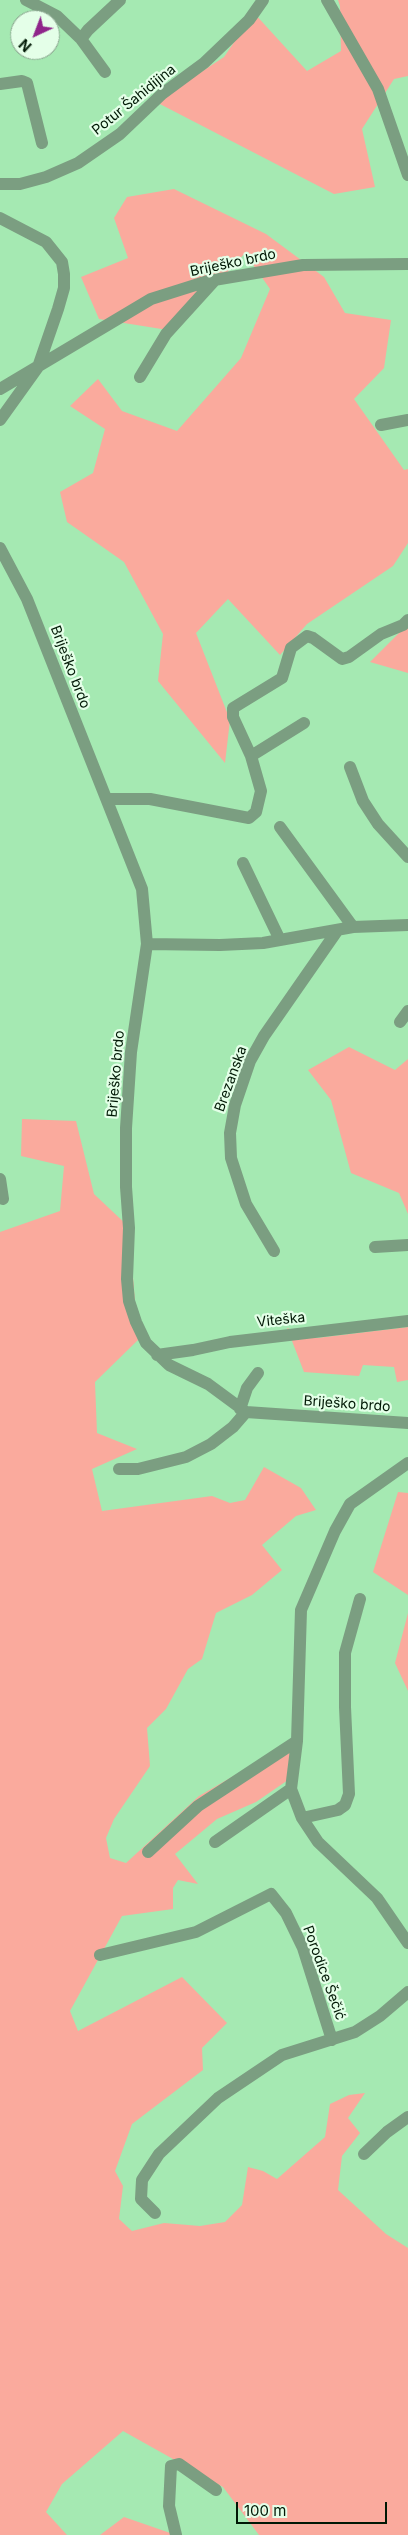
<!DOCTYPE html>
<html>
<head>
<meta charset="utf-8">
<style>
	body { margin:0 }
	#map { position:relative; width:408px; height:2535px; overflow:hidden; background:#a5e9b2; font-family:Inter,sans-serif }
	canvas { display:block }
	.north { position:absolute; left:10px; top:10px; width:50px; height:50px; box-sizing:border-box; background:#e4ffe8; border:1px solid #89a38d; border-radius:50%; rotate:223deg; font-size:14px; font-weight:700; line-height:20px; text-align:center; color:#001805 }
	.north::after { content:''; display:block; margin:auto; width:18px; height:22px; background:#8f258a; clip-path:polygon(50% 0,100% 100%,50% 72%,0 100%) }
	.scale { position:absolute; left:236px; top:2502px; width:151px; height:22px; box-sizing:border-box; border:2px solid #001805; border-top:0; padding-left:6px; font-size:15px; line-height:18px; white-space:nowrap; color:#001805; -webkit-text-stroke:4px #e4ffe8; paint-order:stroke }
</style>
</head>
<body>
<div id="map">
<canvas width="408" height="2535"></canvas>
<div class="north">N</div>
<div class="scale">100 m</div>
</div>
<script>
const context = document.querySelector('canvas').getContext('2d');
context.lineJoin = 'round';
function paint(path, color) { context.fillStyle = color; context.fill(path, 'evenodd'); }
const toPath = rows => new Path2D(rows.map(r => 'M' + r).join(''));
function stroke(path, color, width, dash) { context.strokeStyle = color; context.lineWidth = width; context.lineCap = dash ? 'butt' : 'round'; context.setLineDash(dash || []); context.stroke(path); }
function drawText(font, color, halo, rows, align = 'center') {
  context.font = font + ' Inter,sans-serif'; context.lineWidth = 4.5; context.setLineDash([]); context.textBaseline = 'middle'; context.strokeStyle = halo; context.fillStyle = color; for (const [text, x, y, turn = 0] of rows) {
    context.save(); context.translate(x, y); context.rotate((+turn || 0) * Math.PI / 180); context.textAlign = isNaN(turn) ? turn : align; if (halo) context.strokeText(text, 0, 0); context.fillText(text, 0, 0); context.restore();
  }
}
const green = toPath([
	[338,0,408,0,408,76,394,79,362,129,375,187,334,194,156,102,224,57,254,13,307,71,341,51,340,6],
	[174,189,266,234,324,277,345,313,391,320,384,368,354,399,404,470,408,469,408,543,393,566,307,624,280,655,228,599,196,633,230,720,225,763,158,681,163,634,124,562,67,522,60,492,93,473,105,429,70,406,98,379,122,411,177,431,241,358,270,289,245,253,174,331,99,319,81,277,128,258,114,218,127,197],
	[408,624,408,673,370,662],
	[349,1047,395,1070,408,1059,408,1214,399,1193,351,1173,331,1100,308,1070],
	[22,1119,76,1121,94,1194,129,1227,138,1340,95,1382,97,1433,137,1449,92,1469,102,1511,212,1496,230,1503,245,1500,264,1467,301,1488,316,1510,296,1516,262,1545,282,1570,252,1595,216,1613,202,1659,188,1669,166,1709,147,1728,150,1766,114,1819,106,1838,110,1858,126,1863,199,1796,292,1742,288,1780,256,1802,217,1819,175,1854,198,1884,178,1880,173,1888,173,1909,122,1916,70,2011,78,2031,182,1977,227,2023,202,2048,203,2070,132,2124,115,2171,123,2186,119,2219,132,2231,164,2223,200,2226,225,2222,242,2205,248,2167,263,2171,277,2179,325,2137,330,2104,349,2095,365,2093,348,2118,360,2133,342,2156,338,2190,386,2234,408,2248,408,2535,259,2535,223,2487,123,2431,62,2484,46,2512,67,2535,0,2535,0,1232,60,1211,64,1166,21,1156],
	[408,1327,408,1380,397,1382,394,1367,363,1365,359,1376,304,1372,287,1328,317,1338],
	[398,1492,408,1493,408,1595,373,1572],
	[408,1613,408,1691,395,1663],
	[124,2517,176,2535,100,2535]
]);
const minor = toPath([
	[26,0,57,16,81,39,88,30,120,0],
	[327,0,378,89,408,175],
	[81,39,105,72],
	[0,84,22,81,27,83,42,143],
	[0,184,20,184,46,177,78,163,120,134,162,94,204,63,249,20,263,0],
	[0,218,46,242,62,262,64,274,64,288,58,309,38,367,0,420],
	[140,377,166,334,215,280],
	[0,389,151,299,208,281,303,265,408,264],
	[381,425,408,420],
	[0,548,27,599,142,889,147,944,131,1052,126,1128,126,1187,129,1228,127,1279,129,1301,136,1322,146,1343,169,1365,208,1384,246,1412,408,1423],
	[251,756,304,723],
	[350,767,363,801,378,824,408,857],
	[107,799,150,799,249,818,256,812,261,791,251,756,233,717,233,708,282,678,291,648,307,636,313,638,342,659,349,657,381,634,403,625,408,620],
	[280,827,353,927],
	[243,863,280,940],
	[147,944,220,945,263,943,353,927,408,925],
	[400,1022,408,1011],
	[0,1179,3,1199],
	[375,1247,408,1245],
	[274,1251,246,1204,231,1158,230,1133,235,1105,250,1061,264,1036,337,931],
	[157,1355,193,1350,230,1342,408,1321],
	[240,1409,247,1388,258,1373],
	[408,1463,350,1504,335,1531,301,1610,297,1741,291,1789,302,1818,318,1842,377,1898,408,1943],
	[119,1469,138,1469,186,1457,211,1444,233,1427,246,1412],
	[302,1818,338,1810,345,1805,349,1794,345,1707,345,1653,360,1599],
	[215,1842,291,1789],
	[148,1852,198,1806,297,1741],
	[100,1955,196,1932,271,1894,286,1913,303,1948,332,2040],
	[364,2154,387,2132,408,2117],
	[155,2213,141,2199,142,2180,159,2154,218,2098,282,2055,355,2032,380,2016,408,1992],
	[176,2535,169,2506,171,2466,179,2464,216,2490]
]);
const streetNames = [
	["Potur Šahidijina",134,100,-39],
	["Briješko brdo",233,263,-12],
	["Briješko brdo",70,667,69],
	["Briješko brdo",116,1074,-85],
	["Brezanska",231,1079,-70],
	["Viteška",281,1320,-6],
	["Briješko brdo",347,1404,4],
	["Porodice Šečić",324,1973,70]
];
paint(green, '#faaa9d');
stroke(minor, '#7b9e81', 12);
drawText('14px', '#001805', '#e4ffe8', streetNames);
</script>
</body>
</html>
